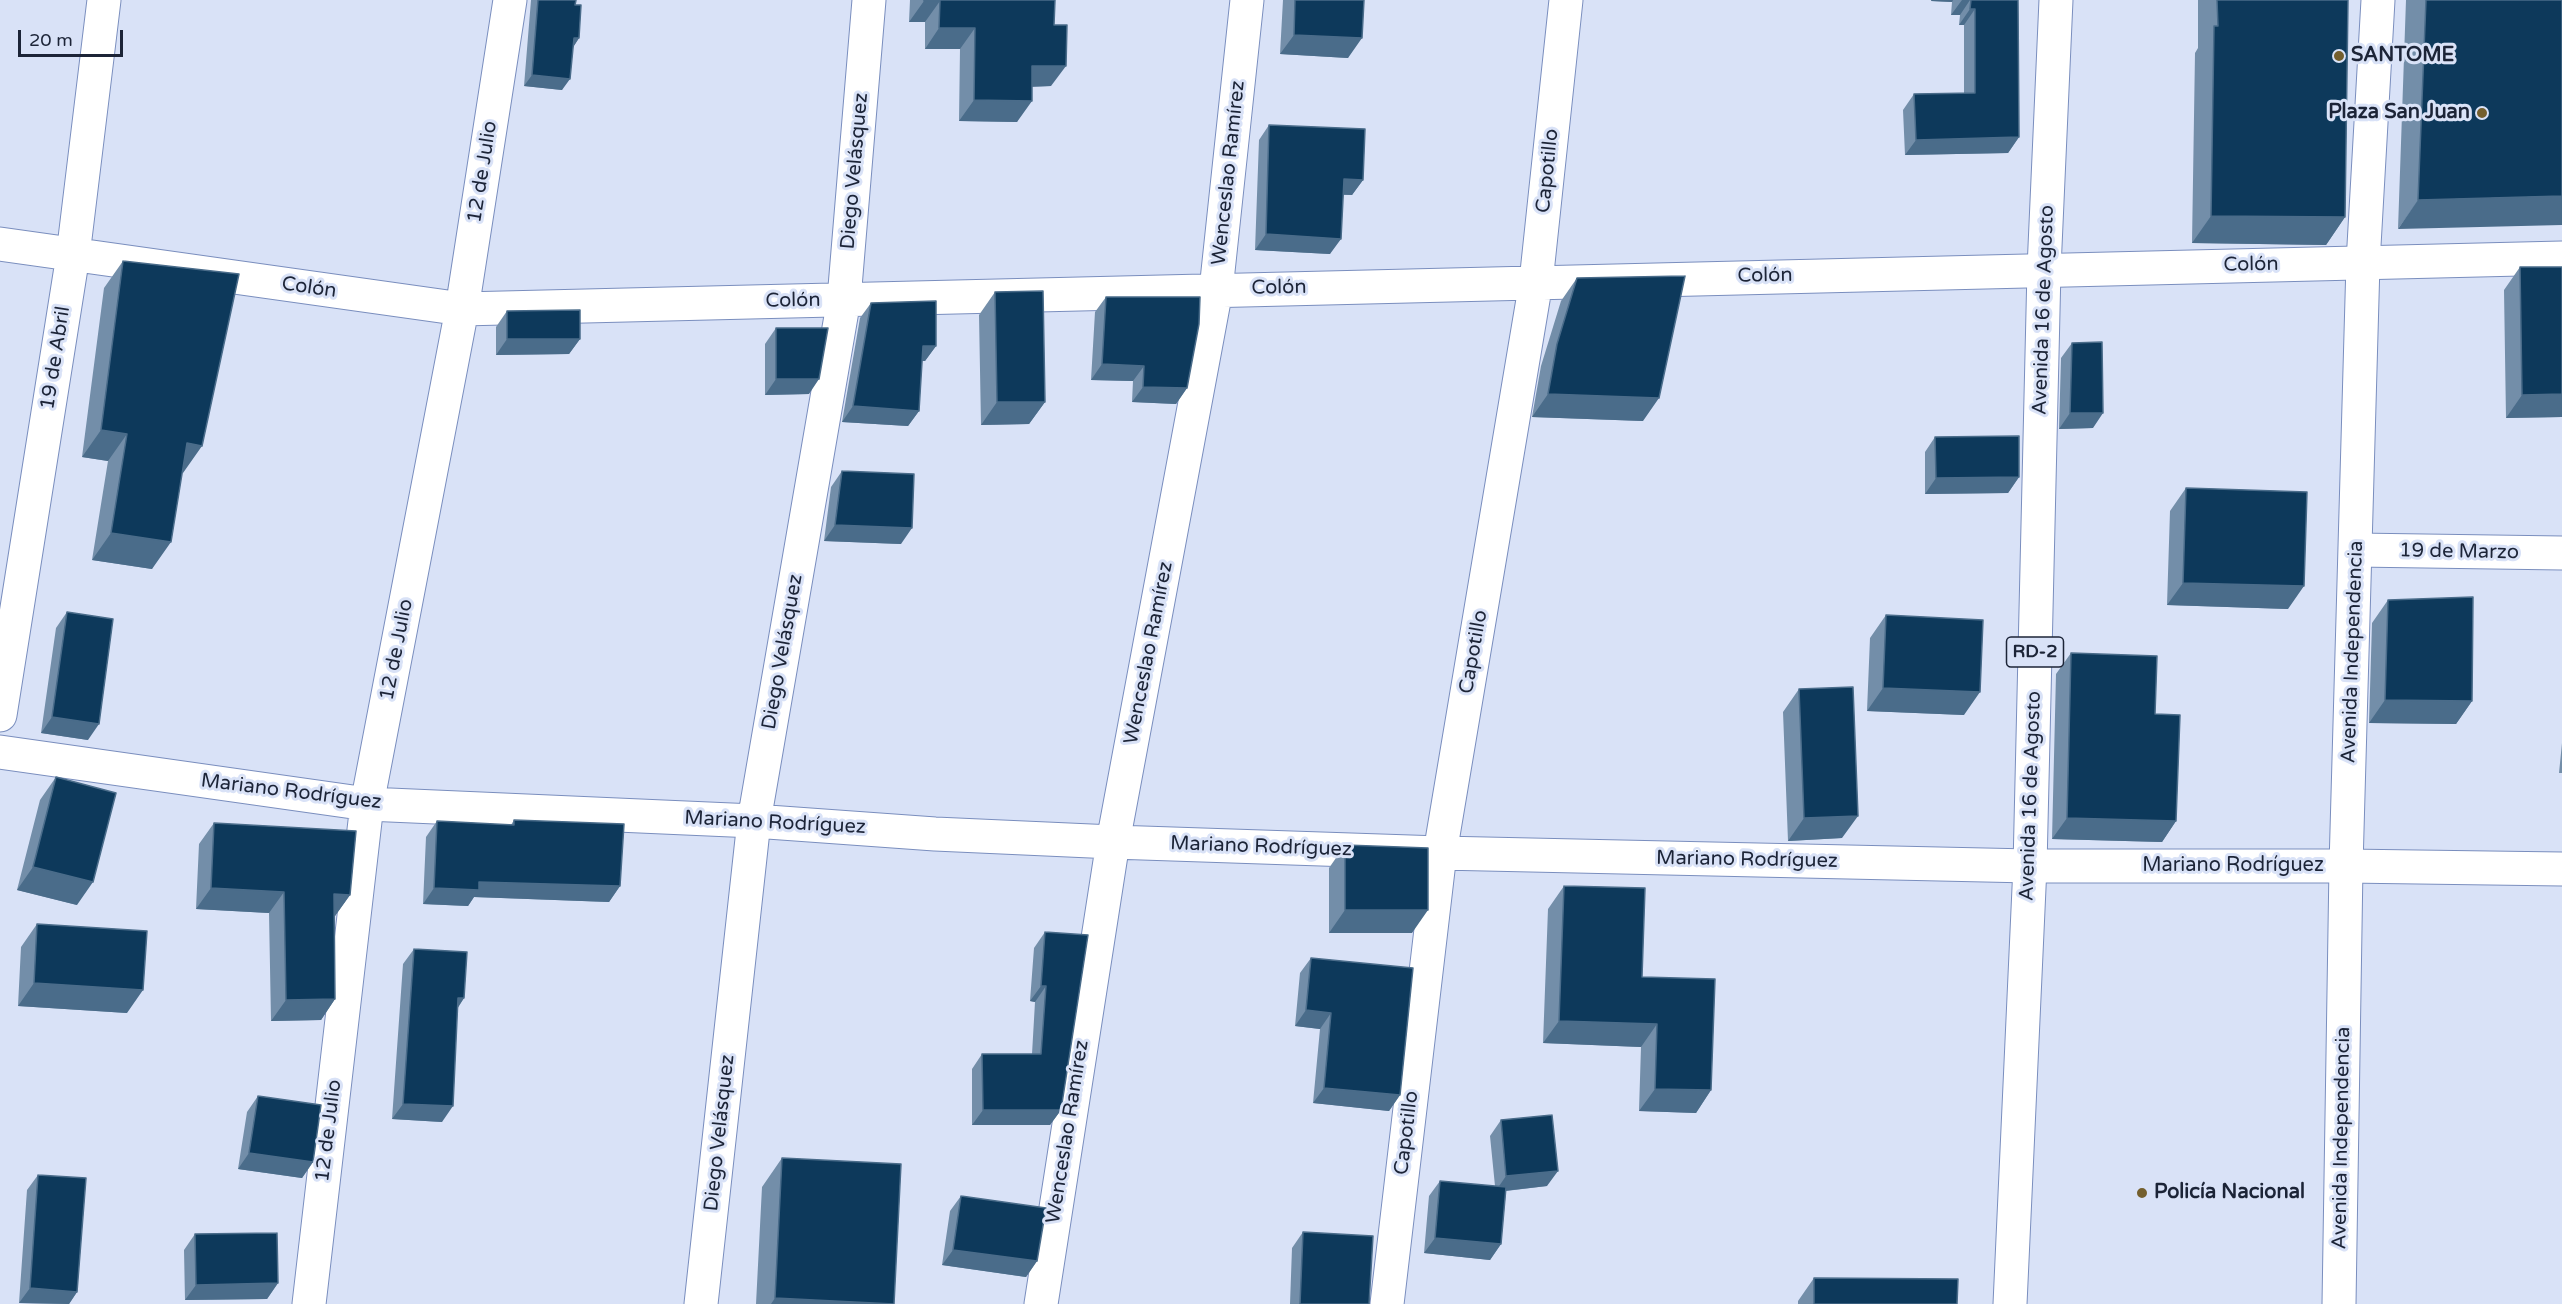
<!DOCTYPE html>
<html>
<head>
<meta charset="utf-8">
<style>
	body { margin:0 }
	#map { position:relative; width:2562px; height:1304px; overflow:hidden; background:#d9e2f7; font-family:"Varela Round",sans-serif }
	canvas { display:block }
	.scale { position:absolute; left:18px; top:30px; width:105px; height:27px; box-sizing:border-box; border:3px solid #1c2437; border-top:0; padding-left:8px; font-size:18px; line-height:21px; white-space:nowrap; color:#1c2437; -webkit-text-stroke:4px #d9e2f7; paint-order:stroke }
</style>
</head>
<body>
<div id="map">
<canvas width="2562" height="1304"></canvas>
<div class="scale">20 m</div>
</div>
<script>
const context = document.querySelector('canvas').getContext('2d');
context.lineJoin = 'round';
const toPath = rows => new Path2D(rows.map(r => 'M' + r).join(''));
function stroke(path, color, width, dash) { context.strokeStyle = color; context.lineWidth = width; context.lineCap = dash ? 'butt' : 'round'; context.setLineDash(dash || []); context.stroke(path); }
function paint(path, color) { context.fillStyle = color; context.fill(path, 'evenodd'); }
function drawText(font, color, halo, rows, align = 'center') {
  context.font = font + ' "Varela Round",sans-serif'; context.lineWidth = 6; context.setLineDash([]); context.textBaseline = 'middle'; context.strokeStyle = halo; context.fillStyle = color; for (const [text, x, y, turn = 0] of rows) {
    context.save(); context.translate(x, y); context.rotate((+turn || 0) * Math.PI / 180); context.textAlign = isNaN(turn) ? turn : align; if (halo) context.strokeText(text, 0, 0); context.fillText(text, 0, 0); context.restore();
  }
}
const minor = toPath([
	[0,244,462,309,2562,258],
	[2356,550,2562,553],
	[0,715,73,255,104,0],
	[0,752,367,804,754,821,935,834,1113,842,1440,853,2030,866,2346,866,2562,869],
	[309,1304,367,804,462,309,510,0],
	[701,1304,754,821,844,299,869,0],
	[1041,1304,1113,842,1216,290,1247,0],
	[1387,1304,1440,853,1536,282,1566,0]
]);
const primary = toPath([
	[2010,1304,2030,866,2044,269,2056,0],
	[2339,1304,2346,866,2363,263,2378,0]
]);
const wall = toPath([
	[531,0,576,0,575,5,579,38,573,47,562,90,524,86],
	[910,0,1055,0,1051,86,1032,87,1017,122,959,121,960,49,925,49,925,22,909,22],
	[1283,0,1364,0,1348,58,1280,54],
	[1931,0,2018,0,2019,137,2008,153,1905,155,1903,110,1914,94,1964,93,1964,25,1959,25,1960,15,1951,15,1952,2,1931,1],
	[2198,0,2348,0,2345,217,2326,245,2192,243,2195,53,2198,48],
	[2406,0,2562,0,2398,229],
	[1269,125,1363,180,1352,195,1343,195,1330,254,1255,250,1259,140],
	[123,261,183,473,182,473,152,569,92,560,108,461,82,457,104,288],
	[2520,267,2562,267,2562,417,2506,418,2504,290],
	[1577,278,1643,421,1532,417,1541,366,1561,301],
	[995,292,1045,402,1029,424,981,425,979,315],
	[1106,297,1187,388,1176,404,1132,402,1133,381,1091,380,1095,312],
	[871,303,936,346,925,361,922,361,919,411,908,426,842,422,860,318],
	[507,311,580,339,569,354,496,355,496,327],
	[776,328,809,394,765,395,765,344],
	[2072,343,2093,428,2059,429,2061,358],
	[1935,437,2019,477,2008,493,1925,494,1925,452],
	[842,471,901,544,824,541,831,487],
	[2186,488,2288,609,2167,605,2170,511],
	[2388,600,2472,701,2456,724,2369,723,2372,623],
	[67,612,88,740,41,733,56,628],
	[1886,615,1964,715,1867,711,1870,638],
	[2071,653,2155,714,2176,821,2162,842,2052,839,2056,674],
	[1799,689,1842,838,1788,841,1783,712],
	[2562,743,2562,773,2559,773],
	[56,777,77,905,17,890,40,800],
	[514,820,620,886,609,902,474,897,468,906,423,904,426,837,437,821,511,825],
	[214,823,350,895,335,916,334,916,335,999,321,1020,271,1021,269,913,196,909,199,844],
	[1345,845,1412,933,1329,933,1329,868],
	[1564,886,1642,977,1711,1090,1696,1113,1639,1111,1641,1047,1543,1043,1548,909],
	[37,924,127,1013,18,1006,21,947],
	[1045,932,1061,1110,1050,1125,972,1125,972,1069,982,1054,1032,1054,1035,1002,1030,1001,1034,948],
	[414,949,464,998,457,1008,442,1122,392,1119,403,964],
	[1311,958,1400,1095,1389,1111,1313,1103,1320,1029,1295,1026,1300,973],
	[258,1096,313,1162,302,1178,238,1169,247,1112],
	[1501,1120,1547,1186,1506,1191,1501,1244,1490,1260,1424,1253,1429,1196,1440,1181,1495,1186,1490,1136],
	[782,1158,894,1304,756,1304,762,1187],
	[38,1175,77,1292,69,1304,19,1303,27,1190],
	[961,1196,1037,1261,1026,1277,942,1265,950,1211],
	[1303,1232,1369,1304,1290,1304,1292,1248],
	[195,1234,278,1283,267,1299,185,1300,184,1250],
	[1814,1278,1957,1304,1798,1304,1798,1301]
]);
const shadedWall = toPath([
	[1932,0,1953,0,1952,2,1931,1],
	[1962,0,1970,0,1960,15,1951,15],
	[924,1,940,1,925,22,909,22],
	[1970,9,1975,9,1964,25,1959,25],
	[939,28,975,28,960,49,925,49],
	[1294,35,1362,38,1348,58,1280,54],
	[574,38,579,38,572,49],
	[1032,66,1066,66,1051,86,1018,87],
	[532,75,570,79,562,90,524,86],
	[974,100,1032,101,1017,122,959,121],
	[2019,137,2008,153,1905,155,1916,140],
	[1344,179,1363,180,1352,195,1333,194],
	[2562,196,2562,225,2398,229,2418,200],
	[2211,216,2345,217,2326,245,2192,243],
	[1266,234,1341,239,1330,254,1255,250],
	[507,339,580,339,569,354,496,355],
	[923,346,936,346,925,361,912,361],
	[1102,364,1144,366,1133,381,1091,380],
	[776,379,819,379,809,394,765,395],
	[1143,387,1187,388,1176,404,1132,402],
	[1548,394,1659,398,1643,421,1532,417],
	[2562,394,2562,417,2506,418,2522,395],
	[997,402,1045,402,1029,424,981,425],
	[853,406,919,411,908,426,842,422],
	[2070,413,2103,413,2093,428,2059,429],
	[101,430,127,434,108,461,82,457],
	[187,443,202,446,183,473,168,470],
	[2019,477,2008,493,1925,494,1936,478],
	[835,525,912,528,901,544,824,541],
	[111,533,171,542,152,569,92,560],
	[2183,583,2304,586,2288,609,2167,605],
	[1883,688,1980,692,1964,715,1867,711],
	[2385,700,2472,701,2456,724,2369,723],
	[52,717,99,724,88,740,41,733],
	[1858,816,1842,838,1788,841,1804,818],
	[2067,818,2176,821,2162,842,2052,839],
	[33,867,93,882,77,905,17,890],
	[479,882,620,886,609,902,474,897,468,906,423,904,434,888],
	[211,888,284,892,269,913,196,909],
	[334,894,350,895,335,916,319,916],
	[1345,910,1428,910,1412,933,1329,933],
	[34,983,143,990,127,1013,18,1006],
	[1041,986,1046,986,1035,1002,1030,1001],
	[458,998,464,998,454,1014],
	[335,999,321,1020,271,1021,286,1000],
	[1306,1010,1331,1013,1320,1029,1295,1026],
	[1559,1021,1657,1024,1641,1047,1543,1043],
	[1324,1088,1400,1095,1389,1111,1313,1103],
	[1655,1089,1711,1090,1696,1113,1639,1111],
	[403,1104,453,1106,442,1122,392,1119],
	[983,1110,1061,1110,1050,1125,972,1125],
	[249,1153,313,1162,302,1178,238,1169],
	[1558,1171,1547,1186,1495,1192,1506,1176],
	[1435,1238,1501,1244,1490,1260,1424,1253],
	[953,1250,1037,1261,1026,1277,942,1265],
	[278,1283,267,1299,185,1300,196,1285],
	[30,1288,77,1292,69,1304,19,1303],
	[775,1298,894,1304,771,1304]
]);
const building = toPath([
	[538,0,576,0,575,5,581,5,579,38,574,38,570,79,532,75,538,0],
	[924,0,1055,0,1054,25,1067,25,1066,66,1032,66,1032,101,974,100,975,28,939,28,940,1,924,1,924,0],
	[1295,0,1364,0,1362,38,1294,35,1295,0],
	[1971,0,2018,0,2019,137,1916,140,1914,94,1975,93,1975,9,1970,9,1971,0],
	[2217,0,2348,0,2345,217,2211,216,2214,26,2218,26,2217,0],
	[2426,0,2562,0,2562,196,2418,200,2426,0],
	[1269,125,1365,129,1363,180,1344,179,1341,239,1266,234,1269,125],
	[123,261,239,274,202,446,187,443,171,542,111,533,127,434,101,430,123,261],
	[2520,267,2562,267,2562,394,2522,395,2520,267],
	[1685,276,1659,398,1548,394,1557,344,1577,278,1685,276],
	[1043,291,1045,402,997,402,995,292,1043,291],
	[1106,297,1200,297,1199,324,1187,388,1143,387,1144,366,1102,364,1106,297],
	[936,301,936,346,923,346,919,411,853,406,871,303,936,301],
	[580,310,580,339,507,339,507,311,580,310],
	[776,328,828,328,819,379,776,379,776,328],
	[2102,342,2103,413,2070,413,2072,343,2102,342],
	[2019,436,2019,477,1936,478,1935,437,2019,436],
	[842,471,914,474,912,528,835,525,842,471],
	[2186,488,2307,492,2304,586,2183,583,2186,488],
	[2473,597,2472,701,2385,700,2388,600,2473,597],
	[67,612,113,619,99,724,52,717,67,612],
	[1886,615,1983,620,1980,692,1883,688,1886,615],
	[2071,653,2157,656,2155,714,2180,715,2176,821,2067,818,2071,653],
	[1853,687,1858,816,1804,818,1799,689,1853,687],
	[56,777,116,793,93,882,33,867,56,777],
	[514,820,624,824,620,886,479,882,479,890,434,888,437,821,514,825,514,820],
	[214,823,356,831,350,895,334,894,335,999,286,1000,284,892,211,888,214,823],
	[1345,845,1428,848,1428,910,1345,910,1345,845],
	[1564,886,1645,888,1642,977,1715,979,1711,1090,1655,1089,1657,1024,1559,1021,1564,886],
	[37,924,147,931,143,990,34,983,37,924],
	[1045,932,1088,935,1061,1110,983,1110,982,1054,1041,1054,1046,986,1041,986,1045,932],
	[414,949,467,952,464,998,458,998,453,1106,403,1104,414,949],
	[1311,958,1413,968,1400,1095,1324,1088,1331,1013,1306,1010,1311,958],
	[258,1096,321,1105,313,1162,249,1153,258,1096],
	[1552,1115,1558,1171,1506,1176,1501,1120,1552,1115],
	[782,1158,901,1164,894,1304,775,1298,782,1158],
	[38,1175,86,1178,77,1292,30,1288,38,1175],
	[1440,1181,1506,1187,1501,1244,1435,1238,1440,1181],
	[961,1196,1046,1208,1037,1261,953,1250,961,1196],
	[1303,1232,1373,1236,1369,1304,1300,1304,1303,1232],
	[277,1233,278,1283,196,1285,195,1234,277,1233],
	[1814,1278,1958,1279,1957,1304,1814,1304,1814,1278]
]);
const markers = [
	[2339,56,6,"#745f2e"],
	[2482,113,6,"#745f2e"],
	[2142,1193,6,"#745f2e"]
];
const shields = [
	[2035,652,57]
];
const shieldNames = [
	["RD-2",2035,652]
];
const poiNames = [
	["SANTOME",2351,56],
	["Plaza San Juan",2470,113,"right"],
	["Policía Nacional",2154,1193]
];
const streetNames = [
	["Diego Velásquez",855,171,-85],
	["Capotillo",1548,171,-84],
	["12 de Julio",483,172,-81],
	["Wenceslao Ramírez",1229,173,-84],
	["Colón",2251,265,-1],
	["Colón",1765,276,-1],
	["Colón",309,288,8],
	["Colón",1279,288,-1],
	["Colón",793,301,-1],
	["Avenida 16 de Agosto",2044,310,-88],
	["19 de Abril",56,358,-81],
	["19 de Marzo",2459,552,1],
	["12 de Julio",397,650,-79],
	["Diego Velásquez",783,652,-80],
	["Capotillo",1474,652,-80],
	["Avenida Independencia",2353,652,-88],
	["Wenceslao Ramírez",1149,653,-79],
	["Mariano Rodríguez",291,792,7],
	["Avenida 16 de Agosto",2031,796,-88],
	["Mariano Rodríguez",775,823,3],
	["Mariano Rodríguez",1261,847,2],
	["Mariano Rodríguez",1747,860,1],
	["Mariano Rodríguez",2233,866],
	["12 de Julio",329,1131,-83],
	["Wenceslao Ramírez",1068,1132,-81],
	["Diego Velásquez",720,1133,-84],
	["Capotillo",1407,1133,-83],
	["Avenida Independencia",2342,1138,-89]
];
stroke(minor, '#7a8ebe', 35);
stroke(primary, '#7a8ebe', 35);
stroke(minor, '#fff', 33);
stroke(primary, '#fff', 33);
paint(wall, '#738ea9');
paint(shadedWall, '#4a6c8a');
paint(building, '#0d395b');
stroke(building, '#4a6c8a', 1.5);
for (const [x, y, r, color] of markers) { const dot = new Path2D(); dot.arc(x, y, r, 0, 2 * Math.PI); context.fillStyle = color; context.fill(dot); stroke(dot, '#d9e2f7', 2); }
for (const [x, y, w] of shields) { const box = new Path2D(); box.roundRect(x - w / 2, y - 15, w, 30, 4.5); context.fillStyle = '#d9e2f7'; context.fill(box); stroke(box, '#1c2437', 1.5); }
drawText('bold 18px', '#1c2437', null, shieldNames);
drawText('bold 20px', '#1c2437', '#d9e2f7', poiNames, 'left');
drawText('20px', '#1c2437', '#d9e2f7', streetNames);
</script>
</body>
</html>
